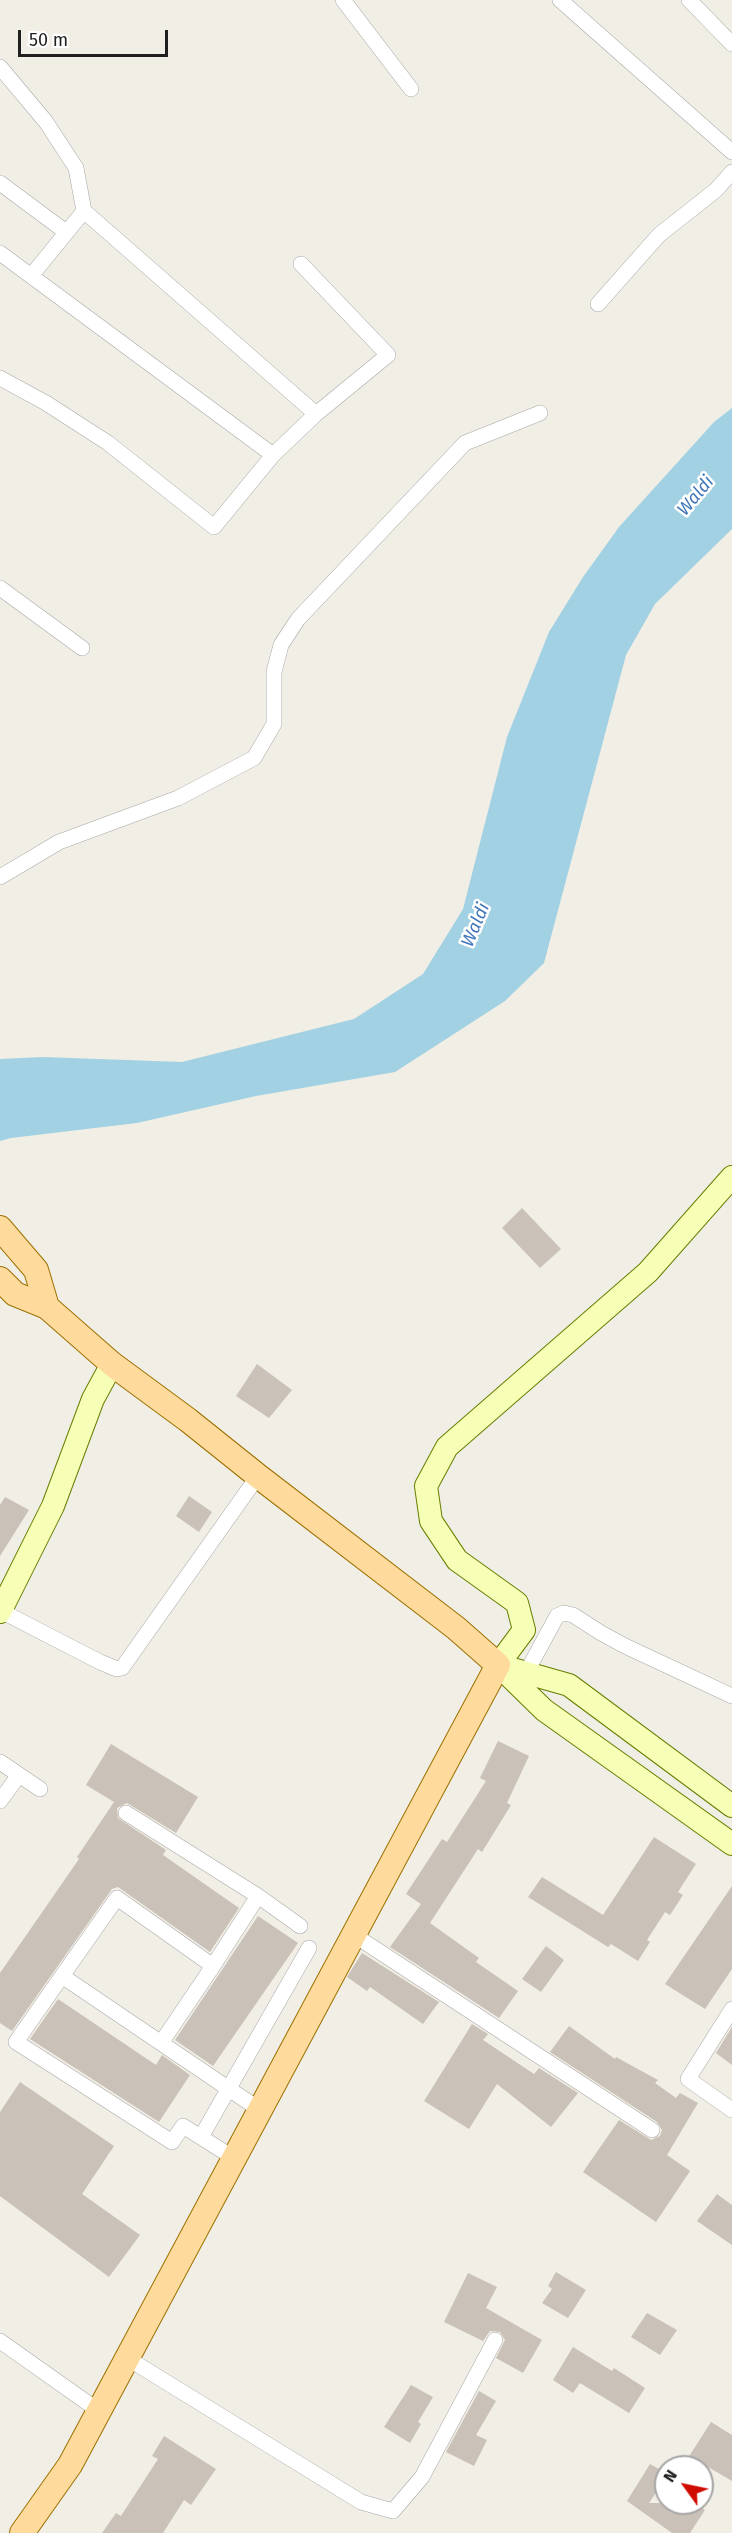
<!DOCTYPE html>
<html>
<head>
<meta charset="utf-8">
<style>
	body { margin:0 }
	#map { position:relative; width:732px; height:2533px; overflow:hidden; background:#f1eee5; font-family:"Fira Sans",sans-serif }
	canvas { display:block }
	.north { position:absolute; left:654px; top:2455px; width:60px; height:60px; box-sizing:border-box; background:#fff; border:2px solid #a6a6a6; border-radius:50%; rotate:303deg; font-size:16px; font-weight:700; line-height:24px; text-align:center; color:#202020 }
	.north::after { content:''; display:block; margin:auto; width:21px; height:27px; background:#d00b00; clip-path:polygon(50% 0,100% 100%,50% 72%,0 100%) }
	.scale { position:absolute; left:18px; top:30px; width:150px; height:27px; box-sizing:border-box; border:3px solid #202020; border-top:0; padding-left:8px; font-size:18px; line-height:21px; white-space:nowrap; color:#202020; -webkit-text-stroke:4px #fff; paint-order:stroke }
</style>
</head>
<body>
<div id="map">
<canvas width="732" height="2533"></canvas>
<div class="north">N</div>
<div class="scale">50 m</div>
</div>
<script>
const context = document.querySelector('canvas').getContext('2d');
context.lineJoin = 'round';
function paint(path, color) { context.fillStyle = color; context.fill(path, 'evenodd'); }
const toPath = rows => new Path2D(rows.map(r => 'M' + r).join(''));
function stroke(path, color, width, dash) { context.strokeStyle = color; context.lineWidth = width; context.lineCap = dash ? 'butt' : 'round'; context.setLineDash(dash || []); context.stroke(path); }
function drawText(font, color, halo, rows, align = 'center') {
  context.font = font + ' "Fira Sans",sans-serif'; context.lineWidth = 5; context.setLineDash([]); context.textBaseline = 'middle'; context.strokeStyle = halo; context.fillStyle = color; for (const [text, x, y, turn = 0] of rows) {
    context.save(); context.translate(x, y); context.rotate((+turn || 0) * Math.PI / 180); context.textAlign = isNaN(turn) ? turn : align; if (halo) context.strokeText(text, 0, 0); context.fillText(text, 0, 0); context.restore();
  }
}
const water = toPath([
	[732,408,732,529,655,604,626,655,544,963,505,1001,395,1072,256,1096,137,1123,11,1138,0,1141,0,1059,43,1057,182,1062,354,1019,423,974,463,909,507,737,549,632,583,577,619,527,714,422]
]);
const building = toPath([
	[522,1208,561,1249,540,1268,502,1228],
	[257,1364,292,1390,269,1418,236,1396],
	[189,1496,212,1512,199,1532,176,1516],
	[5,1497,29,1510,0,1556,0,1505],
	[498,1741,529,1756,507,1803,511,1805,482,1852,478,1849,430,1923,479,1958,476,1962,518,1991,499,2018,390,1947,421,1904,406,1894,442,1839,447,1842,486,1781,480,1778],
	[111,1744,198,1797,176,1833,127,1803,117,1808,118,1818,166,1850,163,1855,239,1908,210,1952,118,1887,112,1889,12,2031,0,2023,0,1973,79,1859,77,1857,114,1802,86,1785],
	[654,1837,696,1864,678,1892,683,1895,670,1915,665,1912,647,1940,650,1942,638,1961,611,1944,608,1947,528,1897,542,1877,603,1915],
	[732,1886,732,1969,705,2009,665,1984],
	[258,1916,298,1943,213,2066,175,2040],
	[546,1946,564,1960,541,1992,522,1979],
	[362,1953,439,2002,423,2024,370,1987,367,1991,347,1977],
	[58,1999,156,2065,162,2055,190,2075,159,2122,30,2039],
	[472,2024,488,2034,483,2040,534,2074,539,2068,578,2093,551,2127,497,2084,469,2129,424,2101],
	[569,2026,615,2059,616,2057,658,2080,655,2083,676,2098,680,2093,698,2103,667,2155,690,2171,656,2222,583,2172,619,2120,651,2140,660,2136,662,2130,657,2122,550,2052],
	[732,2027,732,2065,716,2053],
	[20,2082,114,2146,82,2194,140,2235,109,2277,0,2196,0,2112],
	[717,2194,732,2205,732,2245,697,2221],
	[556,2272,586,2290,568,2318,542,2303,552,2289,548,2286],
	[468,2273,497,2287,486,2308,542,2340,523,2373,496,2358,505,2340,500,2332,490,2331,483,2341,444,2322],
	[647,2313,677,2330,660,2355,631,2337],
	[573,2347,612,2371,614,2368,645,2388,629,2413,580,2383,573,2393,553,2380],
	[411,2385,433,2397,418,2422,421,2424,410,2443,384,2427],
	[479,2391,496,2401,476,2435,487,2440,474,2466,446,2452],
	[711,2422,732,2435,732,2481,708,2467,704,2472,702,2467,696,2467,686,2461],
	[164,2436,216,2469,191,2505,184,2500,163,2533,102,2533,116,2513,121,2516,158,2459,152,2456],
	[650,2464,666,2473,666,2478,649,2503,691,2503,705,2510,690,2533,672,2533,627,2501]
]);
const street = toPath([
	[343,0,411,89],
	[560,0,732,152],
	[689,0,732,44],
	[0,67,46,122,76,168,84,211,316,414],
	[0,183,66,232],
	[0,253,273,455],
	[31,276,84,211],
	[598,304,659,235,716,190,732,172],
	[0,378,46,403,108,443,214,527,273,455,316,414,388,355,301,264],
	[0,588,82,648],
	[0,877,59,842,178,798,254,758,274,724,274,672,281,645,298,619,465,443,540,413],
	[1,1611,100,1662,117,1669,122,1668,258,1476],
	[526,1673,557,1616,564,1613,573,1615,601,1633,625,1646,732,1696],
	[0,1762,40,1789],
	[0,1801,19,1775],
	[126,1813,258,1896,300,1926],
	[354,1935,652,2130],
	[213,1966,258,1896],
	[62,1976,16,2042,172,2142,183,2126,234,2158],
	[732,2009,688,2079,732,2110],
	[161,2043,213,1966,117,1898,62,1976,260,2110],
	[201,2137,309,1948],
	[0,2341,99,2411],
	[127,2358,361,2502,393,2511,422,2477,495,2340]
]);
const secondary = toPath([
	[0,1612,53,1506,93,1399,112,1364],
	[498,1665,524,1630,517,1603,457,1560,431,1521,426,1486,447,1447,648,1272,732,1177],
	[498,1665,544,1710,732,1844],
	[502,1666,569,1685,732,1806]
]);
const primary = toPath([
	[0,1228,36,1270,47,1307],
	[0,1279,15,1294,47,1307,112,1364,188,1420,258,1476,456,1628,498,1665,70,2465,22,2533]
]);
const waterNames = [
	["Waldi",696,496,-50],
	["Waldi",476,925,-67]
];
paint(water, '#a2d1e3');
paint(building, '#cac1b8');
stroke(street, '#a7a7a7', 16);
stroke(secondary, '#697e00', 24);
stroke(primary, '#9c7100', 26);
stroke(street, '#fff', 15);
stroke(secondary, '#f7ffb6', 22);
stroke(primary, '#ffda9d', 24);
drawText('italic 18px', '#4277ba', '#fff', waterNames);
</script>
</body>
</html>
